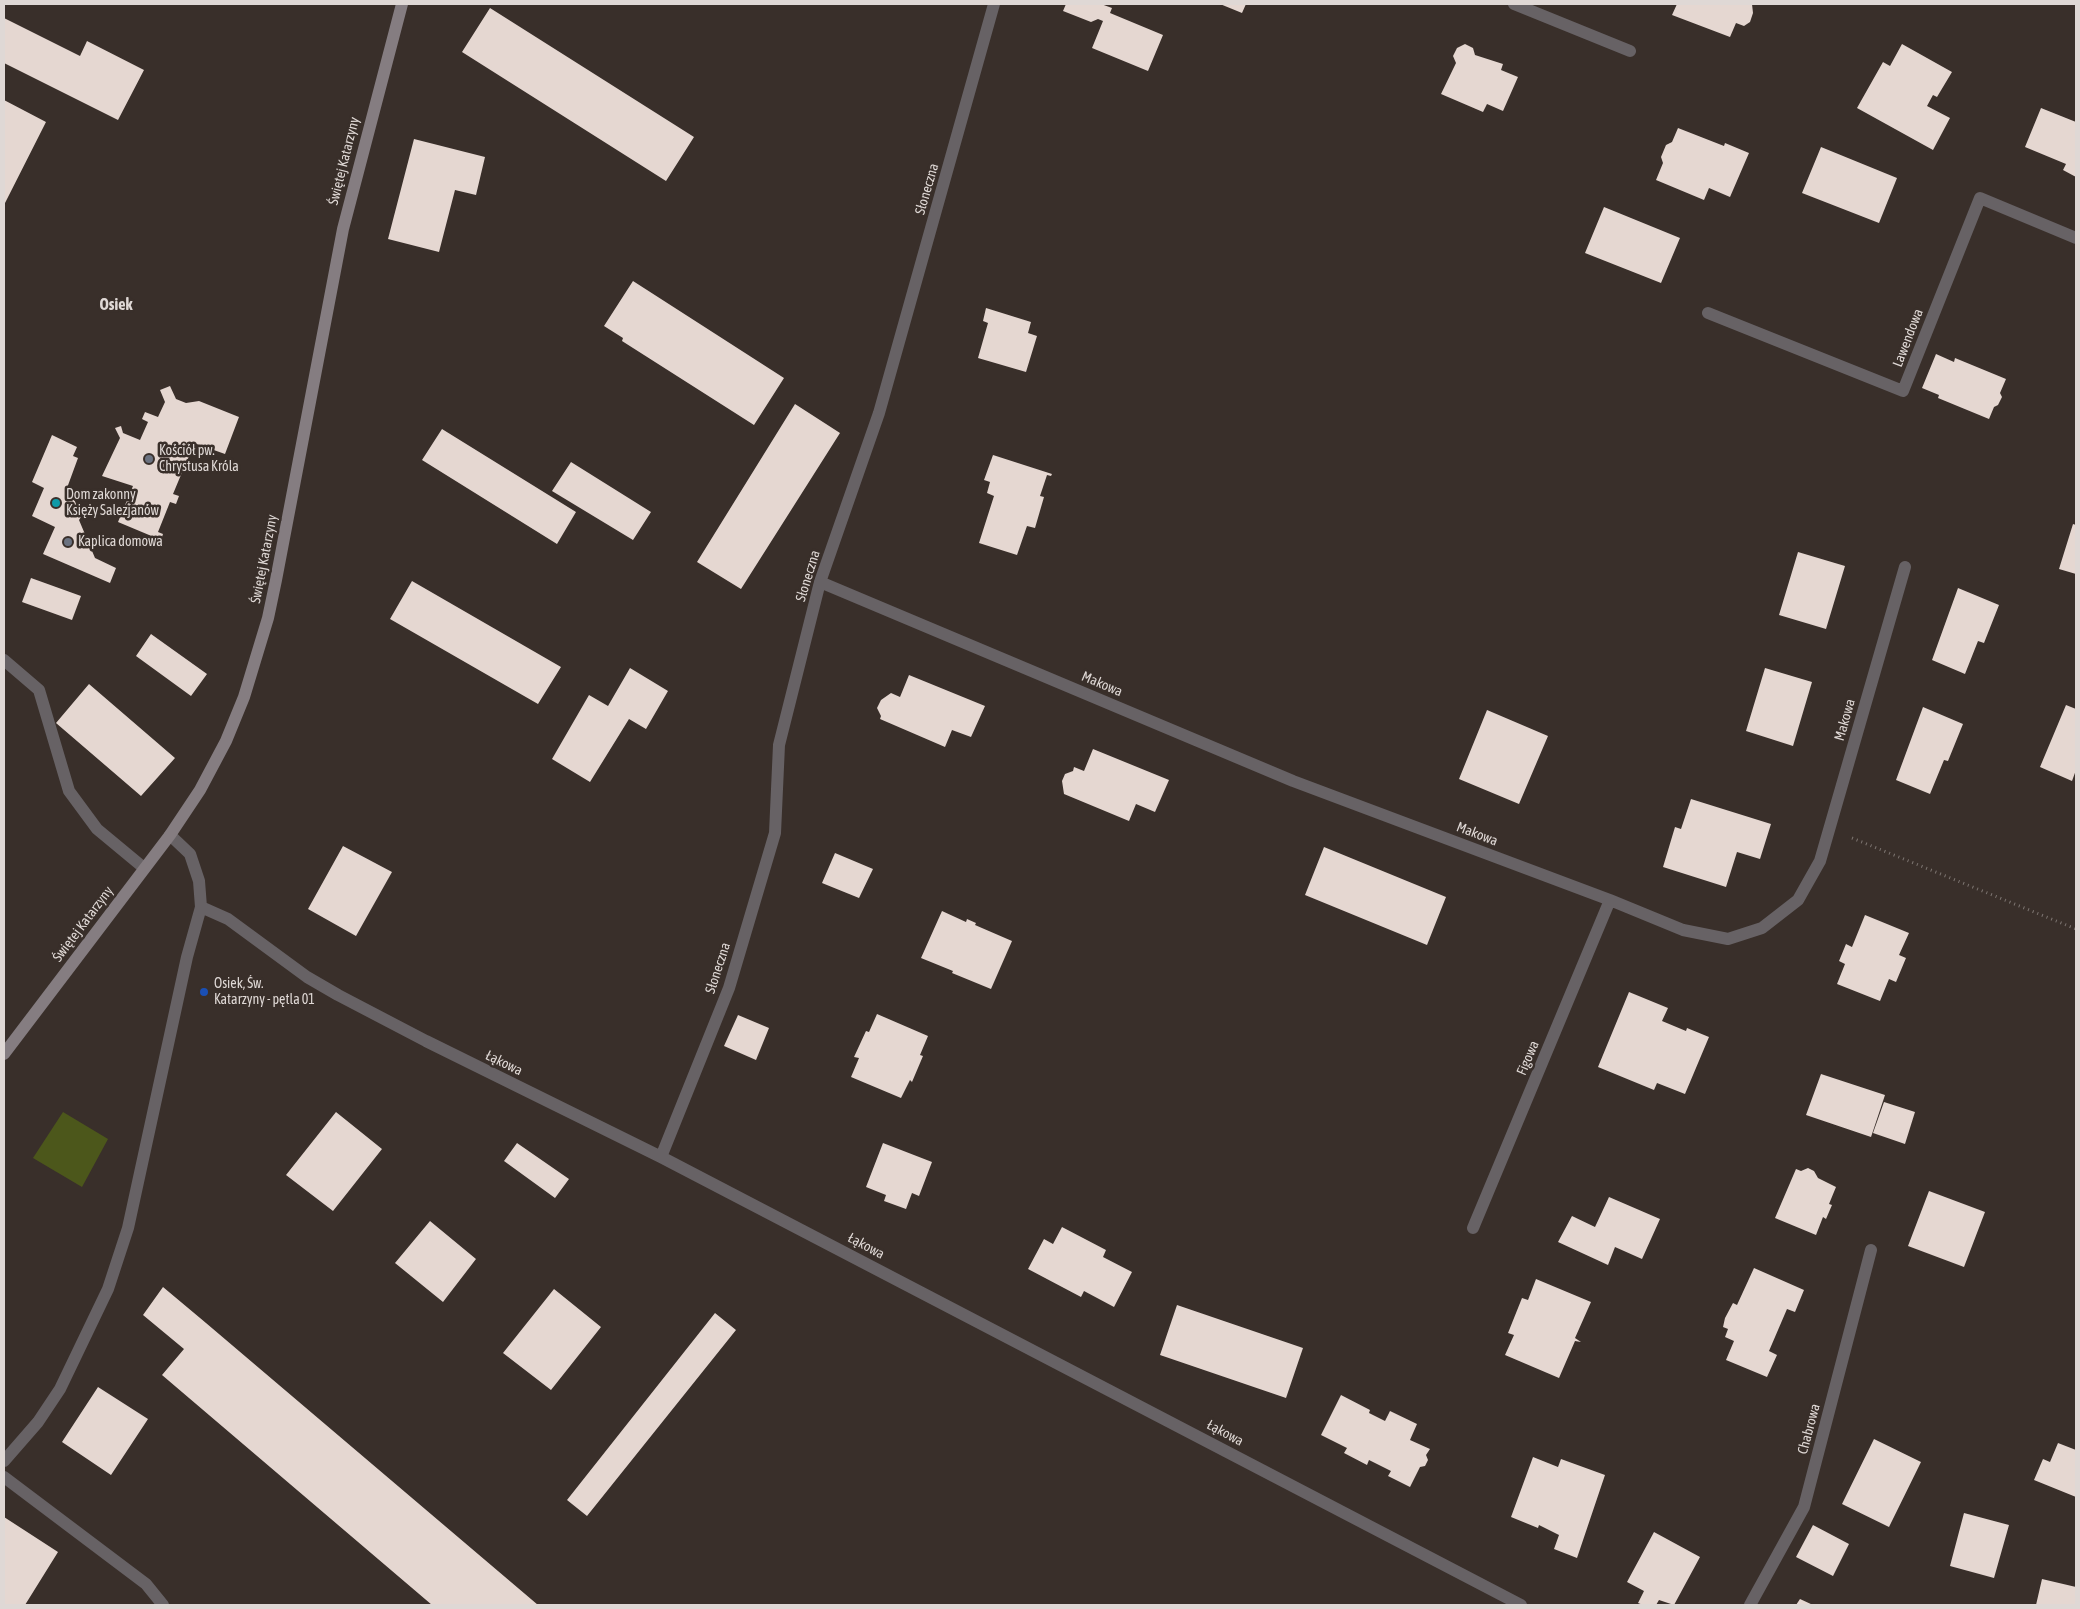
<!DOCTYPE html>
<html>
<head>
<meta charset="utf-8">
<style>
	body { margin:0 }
	#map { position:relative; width:2080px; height:1609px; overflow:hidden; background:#392f2a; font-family:"Asap Condensed",sans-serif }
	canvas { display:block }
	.frame { position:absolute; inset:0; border:5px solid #dfd8d5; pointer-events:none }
</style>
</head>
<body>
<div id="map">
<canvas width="2080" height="1609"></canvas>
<div class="frame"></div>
</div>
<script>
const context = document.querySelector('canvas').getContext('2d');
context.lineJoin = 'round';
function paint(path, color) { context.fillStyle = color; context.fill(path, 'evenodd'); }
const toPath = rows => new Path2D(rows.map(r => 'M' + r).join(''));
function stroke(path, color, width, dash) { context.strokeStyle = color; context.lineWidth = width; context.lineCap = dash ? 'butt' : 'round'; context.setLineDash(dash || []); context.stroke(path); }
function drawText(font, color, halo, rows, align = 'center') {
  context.font = font + ' "Asap Condensed",sans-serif'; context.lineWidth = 5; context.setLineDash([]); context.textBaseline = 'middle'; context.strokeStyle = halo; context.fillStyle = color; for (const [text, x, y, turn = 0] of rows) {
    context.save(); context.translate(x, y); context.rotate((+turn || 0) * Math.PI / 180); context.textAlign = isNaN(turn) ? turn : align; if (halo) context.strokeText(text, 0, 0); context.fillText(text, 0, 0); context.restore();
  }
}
const green = toPath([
	[63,1112,108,1139,82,1187,33,1158]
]);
const building = toPath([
	[1066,4,1101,4,1112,8,1110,13,1163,35,1148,71,1092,48,1103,21,1098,19,1091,22,1063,11],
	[1220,4,1246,4,1242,13],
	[1677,4,1752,4,1753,13,1750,22,1744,26,1736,23,1730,37,1672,15],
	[490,8,694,137,666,181,462,52],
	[4,18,80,56,87,41,144,70,118,120,4,63],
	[1465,44,1473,48,1475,55,1503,64,1501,70,1518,77,1503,111,1487,104,1483,112,1441,94,1456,63,1453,56,1457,48],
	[1902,44,1952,72,1937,97,1933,95,1927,106,1950,118,1933,150,1857,108,1883,62,1890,66],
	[4,100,46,122,4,205],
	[2041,108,2076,122,2076,177,2063,170,2066,164,2025,147],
	[1678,128,1724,146,1725,143,1749,153,1730,197,1709,188,1704,200,1656,180,1663,163,1661,157,1666,145,1672,142],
	[414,139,485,157,476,195,455,190,439,252,388,239],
	[1821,147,1897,178,1879,223,1802,193],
	[1604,207,1680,238,1661,283,1585,253],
	[633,281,784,378,754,425,622,341,623,338,604,326],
	[986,308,1031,322,1028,333,1037,336,1026,372,978,358,988,323,983,321],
	[1936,354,1954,362,1955,358,2006,379,2000,393,2002,397,1998,405,1994,407,1989,419,1938,398,1939,395,1922,388],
	[170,386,176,399,186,403,199,401,239,417,225,454,194,443,186,464,191,466,188,472,183,470,173,494,179,496,176,504,170,502,158,532,163,534,161,540,118,522,133,486,102,476,120,438,115,428,121,426,123,433,140,440,148,422,142,419,145,412,158,417,165,402,160,390],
	[795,404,840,433,741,589,697,562],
	[442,429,576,512,557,544,422,460],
	[52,435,77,447,73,456,78,458,67,488,71,491,81,517,79,520,95,558,116,568,110,583,43,554,55,527,32,516,44,488,32,482],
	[993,455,1052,474,1051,476,1047,475,1040,496,1044,497,1035,528,1027,526,1017,555,979,543,994,496,987,493,990,482,984,480],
	[571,462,651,512,633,540,552,491],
	[2073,524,2076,525,2076,574,2059,569],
	[1798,552,1845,566,1826,629,1779,615],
	[31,578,81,596,72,620,22,602],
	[412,581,561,667,538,704,390,619],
	[1958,588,1999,605,1984,643,1978,641,1965,674,1932,660],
	[151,634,207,674,191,696,136,656],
	[630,668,668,691,646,729,629,719,590,782,552,759,589,695,608,706],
	[1765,668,1812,682,1793,746,1746,731],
	[909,675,985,706,971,737,952,730,945,747,880,719,881,716,877,708,881,700,891,693,900,697],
	[89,684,175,758,141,796,56,723],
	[2066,705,2076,709,2076,770,2072,781,2040,767],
	[1923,707,1963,724,1948,761,1944,760,1930,794,1896,780],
	[1487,710,1548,736,1519,804,1459,779],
	[1093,749,1169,780,1155,812,1136,804,1129,821,1064,794,1062,781,1065,774,1073,771,1074,767,1084,771],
	[1691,799,1771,824,1760,859,1737,852,1726,887,1663,867,1675,827,1681,829],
	[343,846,392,872,356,936,308,909],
	[1324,847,1446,897,1427,945,1305,895],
	[835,853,873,869,859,898,822,883],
	[942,911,966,922,967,919,976,923,975,925,1012,941,991,989,952,973,953,971,921,958],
	[1865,915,1909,933,1899,955,1906,958,1896,982,1889,979,1880,1001,1837,984,1845,964,1839,961,1846,944,1852,947],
	[1629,992,1668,1008,1662,1021,1686,1031,1687,1028,1709,1037,1685,1094,1657,1083,1654,1090,1598,1067],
	[877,1014,928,1036,920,1055,923,1056,912,1082,910,1080,901,1098,851,1077,859,1058,854,1057,866,1031,869,1032],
	[738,1015,769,1028,756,1060,724,1046],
	[1821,1074,1885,1095,1871,1137,1806,1115],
	[1884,1102,1915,1112,1905,1144,1873,1133],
	[336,1112,382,1149,333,1211,286,1175],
	[517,1143,569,1179,555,1198,504,1161],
	[883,1143,932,1162,919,1196,912,1193,906,1209,884,1201,886,1195,866,1187],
	[1808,1168,1814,1171,1818,1178,1836,1187,1829,1204,1832,1205,1826,1219,1823,1217,1816,1235,1775,1218,1796,1169,1801,1171],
	[1929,1191,1985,1212,1964,1267,1908,1246],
	[1609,1197,1660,1219,1642,1259,1615,1247,1608,1265,1558,1242,1572,1216,1595,1227],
	[430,1221,476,1259,443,1302,395,1263],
	[1062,1227,1106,1250,1103,1257,1132,1272,1114,1307,1084,1291,1081,1297,1028,1269,1044,1239,1053,1244],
	[1754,1268,1804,1290,1795,1312,1787,1309,1769,1351,1777,1355,1767,1377,1726,1360,1734,1341,1725,1337,1728,1329,1723,1327,1725,1318,1733,1303,1737,1305],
	[1536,1279,1591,1302,1575,1338,1581,1342,1575,1341,1559,1378,1505,1355,1514,1335,1508,1333,1522,1298,1528,1300],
	[163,1287,206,1323,538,1605,432,1605,162,1375,184,1349,143,1315],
	[554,1289,601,1327,551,1390,503,1353],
	[1177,1305,1303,1348,1286,1398,1160,1355],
	[715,1313,736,1330,587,1516,567,1500],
	[98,1387,148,1419,111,1475,62,1442],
	[1341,1395,1370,1410,1369,1413,1385,1421,1390,1411,1417,1424,1410,1440,1430,1449,1426,1455,1428,1460,1425,1466,1420,1467,1410,1487,1388,1476,1391,1471,1369,1460,1367,1465,1344,1453,1347,1448,1321,1435],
	[1874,1439,1921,1462,1889,1527,1842,1504],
	[2058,1443,2076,1450,2076,1497,2034,1480,2043,1459,2050,1462],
	[1533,1457,1558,1467,1561,1459,1605,1475,1577,1558,1554,1549,1559,1535,1539,1525,1538,1528,1511,1517],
	[1964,1513,2009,1525,1994,1578,1950,1566],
	[4,1517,58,1552,25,1605,4,1605],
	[1813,1525,1849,1544,1833,1576,1796,1557],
	[1654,1532,1700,1557,1674,1605,1659,1600,1656,1605,1643,1605,1638,1603,1644,1591,1627,1582],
	[2042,1579,2076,1587,2076,1605,2036,1605],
	[1800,1599,1813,1605,1796,1605]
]);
const path = toPath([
	[1852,838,2076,929]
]);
const lane = toPath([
	[1514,4,1630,51],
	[1708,313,1903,391,1980,198,2076,238],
	[4,1477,146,1584,163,1605]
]);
const street = toPath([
	[820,582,1293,781,1610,900,1683,930,1728,939,1762,928,1798,900,1820,861,1905,567],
	[4,660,39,690,69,791,97,829,144,868],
	[201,907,228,919,307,977,338,995,426,1041,661,1157,1521,1605],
	[661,1157,729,988,775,833,779,745,820,582,879,413,994,4],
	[1473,1228,1610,900],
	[4,1461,38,1422,60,1389,108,1289,128,1228,187,957,201,907,199,881,190,854,170,835],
	[1750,1605,1804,1507,1871,1250]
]);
const secondary = toPath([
	[4,1054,170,835,200,790,226,741,244,697,268,618,276,580,343,229,402,4]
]);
const markers = [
	[149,459,5,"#6b7280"],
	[56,503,5,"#0f9aa8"],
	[68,542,5,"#6b7280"],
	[204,992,5,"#1a4fb4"]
];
const streetNames = [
	["Świętej Katarzyny",344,161,-76],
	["Słoneczna",927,189,-74],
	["Lawendowa",1908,338,-69],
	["Świętej Katarzyny",264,559,-79],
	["Słoneczna",808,576,-73],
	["Makowa",1102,684,23],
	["Makowa",1845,720,-74],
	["Makowa",1477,834,21],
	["Świętej Katarzyny",83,924,-53],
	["Słoneczna",718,968,-72],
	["Figowa",1528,1058,-67],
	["Łąkowa",504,1063,26],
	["Łąkowa",866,1246,28],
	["Chabrowa",1809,1429,-75],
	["Łąkowa",1225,1433,28]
];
const poiNames = [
	["Kościół pw.",159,451],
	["Chrystusa Króla",159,467],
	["Dom zakonny",66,495],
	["Księży Salezjanów",66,511],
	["Kaplica domowa",78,542],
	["Osiek, Św.",214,984],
	["Katarzyny - pętla 01",214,1000]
];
const quarterNames = [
	["Osiek",116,305]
];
paint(green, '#4c571b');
paint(building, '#e5d7d1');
stroke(path, '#7e7672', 3, [1, 4]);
stroke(lane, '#676265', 12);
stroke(street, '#676265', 12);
stroke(secondary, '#857d81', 12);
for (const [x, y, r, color] of markers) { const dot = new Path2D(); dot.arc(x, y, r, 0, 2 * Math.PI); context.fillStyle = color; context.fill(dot); stroke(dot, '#392f2a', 2); }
drawText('14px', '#dfd8d5', '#392f2a', streetNames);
drawText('14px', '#dfd8d5', '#392f2a', poiNames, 'left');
drawText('bold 16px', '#dfd8d5', '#392f2a', quarterNames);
</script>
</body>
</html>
